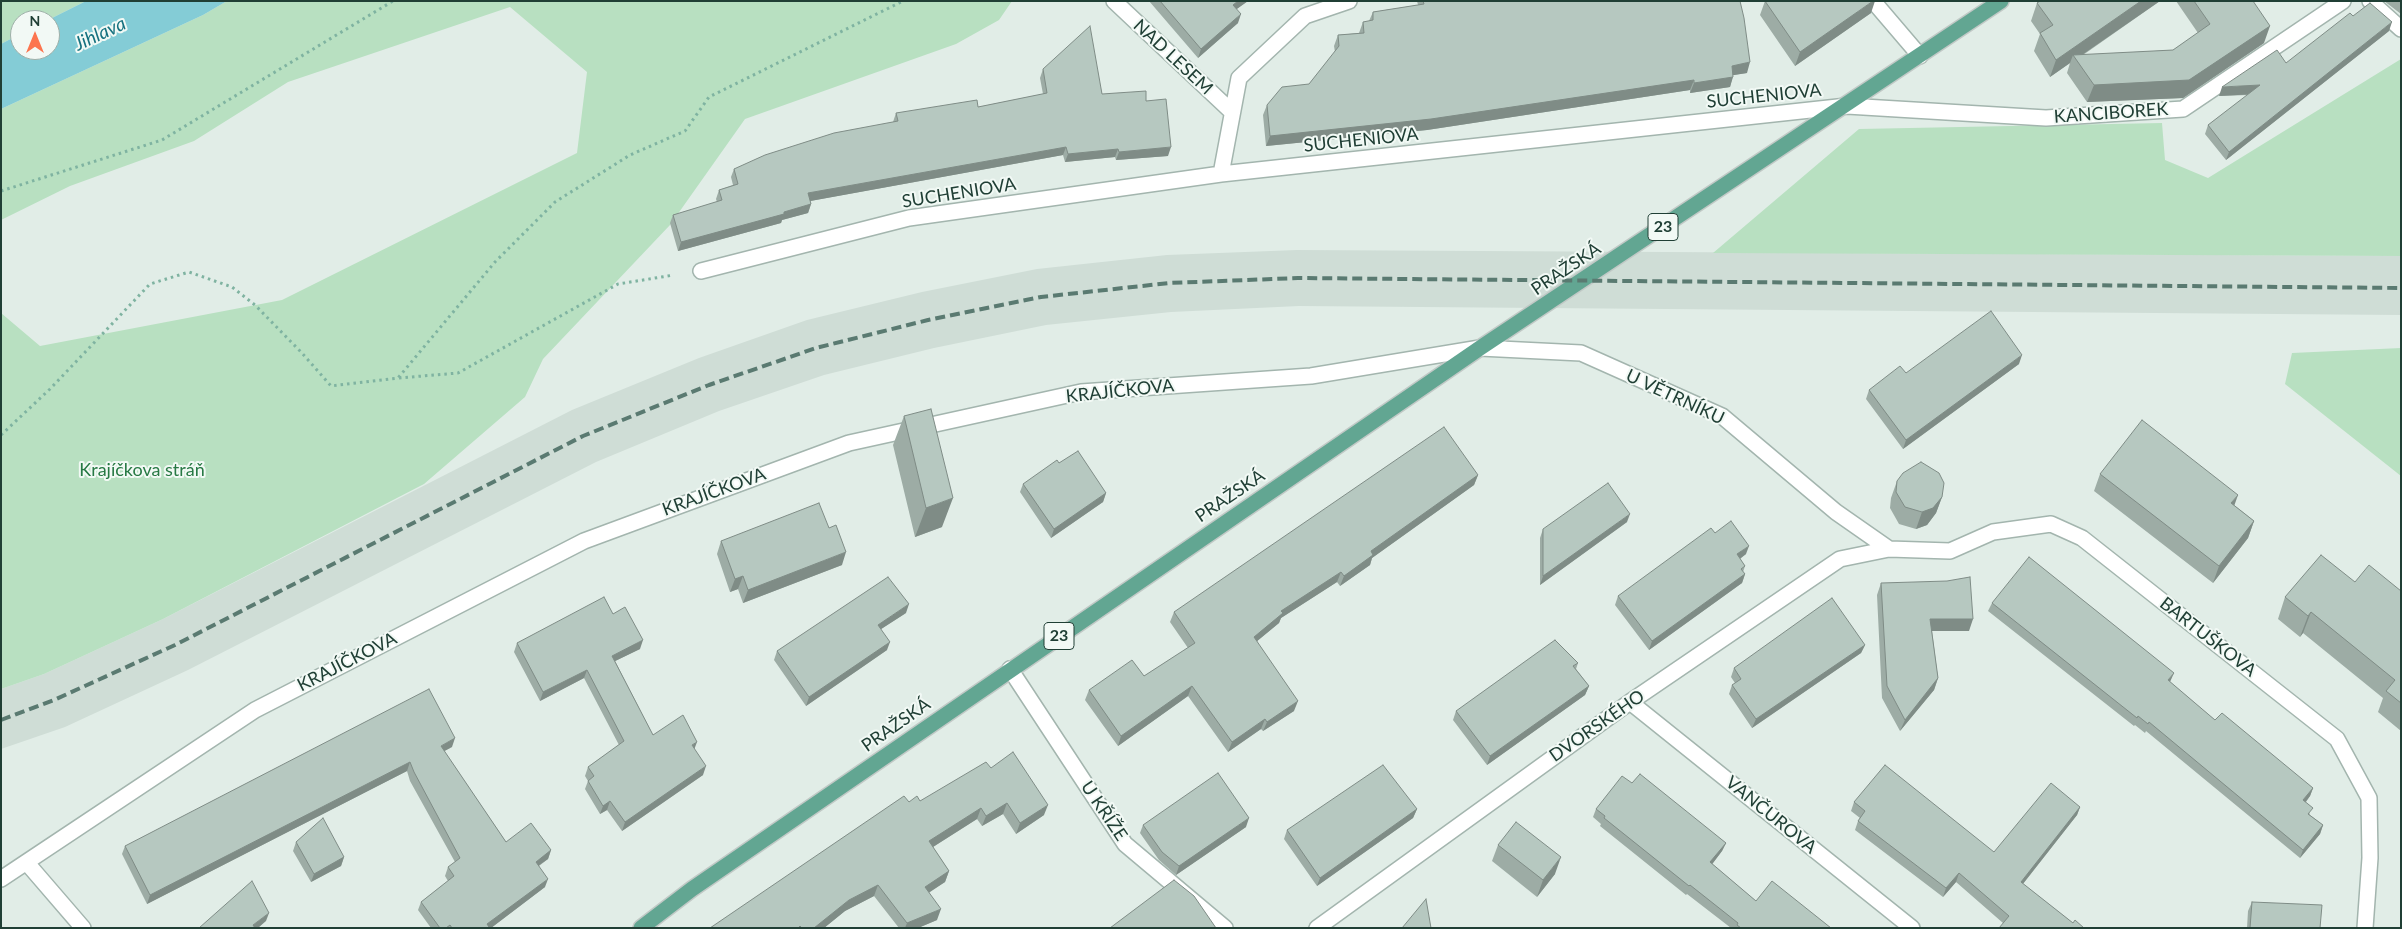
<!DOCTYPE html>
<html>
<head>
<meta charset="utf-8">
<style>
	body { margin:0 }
	#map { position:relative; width:2402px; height:929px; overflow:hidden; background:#e1ede7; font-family:Lato,sans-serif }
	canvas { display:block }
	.frame { position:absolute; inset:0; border:2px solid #203f35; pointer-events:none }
	.north { position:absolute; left:10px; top:10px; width:50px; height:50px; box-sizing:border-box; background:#f2f9f5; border:1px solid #9eafa8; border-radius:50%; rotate:0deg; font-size:14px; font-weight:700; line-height:20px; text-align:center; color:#203f35 }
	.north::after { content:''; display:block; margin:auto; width:18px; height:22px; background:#fc754f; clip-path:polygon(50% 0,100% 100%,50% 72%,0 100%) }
</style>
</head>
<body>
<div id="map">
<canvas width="2402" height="929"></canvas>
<div class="frame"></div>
<div class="north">N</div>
</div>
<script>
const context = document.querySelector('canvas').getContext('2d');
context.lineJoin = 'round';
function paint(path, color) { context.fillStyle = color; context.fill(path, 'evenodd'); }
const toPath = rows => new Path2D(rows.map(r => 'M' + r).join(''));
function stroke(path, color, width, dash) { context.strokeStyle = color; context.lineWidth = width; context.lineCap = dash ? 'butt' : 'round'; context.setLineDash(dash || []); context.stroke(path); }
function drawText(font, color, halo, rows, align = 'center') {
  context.font = font + ' Lato,sans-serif'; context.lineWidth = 4; context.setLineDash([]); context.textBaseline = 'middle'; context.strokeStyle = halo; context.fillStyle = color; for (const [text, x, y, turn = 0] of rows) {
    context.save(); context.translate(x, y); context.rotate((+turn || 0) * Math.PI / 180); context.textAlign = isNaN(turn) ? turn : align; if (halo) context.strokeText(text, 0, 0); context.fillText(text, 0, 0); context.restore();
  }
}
const built = toPath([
	[1297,250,2401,256,2401,315,1299,306,1171,312,1046,325,934,348,824,375,719,411,596,462,188,670,65,727,1,749,1,689,44,674,163,619,572,410,699,358,807,320,922,292,1037,269,1167,255]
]);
const green = toPath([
	[1,1,86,1,48,20,20,20,20,34,1,44],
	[227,1,1012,1,999,20,956,44,745,119,670,225,543,359,525,397,424,484,163,619,44,674,1,689,1,313,40,346,282,300,577,153,587,72,510,7,288,82,194,141,70,186,1,220,1,109,203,15],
	[2401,59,2401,256,1713,253,1859,129,2162,123,2165,160,2208,178],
	[2401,348,2401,476,2285,384,2292,353]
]);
const water = toPath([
	[86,1,227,1,203,15,1,109,1,44,20,34,20,50,50,50,50,20,48,20]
]);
const path = toPath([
	[1,191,162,140,393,1],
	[399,378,458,373,618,284,674,275],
	[1,435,50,389,150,284,189,272,232,287,255,305,301,352,331,386,398,378,495,262,555,202,630,155,685,131,709,97,903,1]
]);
const street = toPath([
	[1114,1,1232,112],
	[1873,1,1920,56],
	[2370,1,2401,29],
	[1221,174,1239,78,1305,16,1349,1],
	[701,271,909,218,1221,174,1847,106,2046,118,2183,109,2343,1],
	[1010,669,1125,844,1225,928],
	[1630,702,1912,928],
	[27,863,83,928],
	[1,879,255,710,584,541,849,443,1081,392,1311,376,1480,348,1581,353,1722,416,1836,512,1889,549],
	[1317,928,1630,702,1840,559,1889,549,1950,551,1993,532,2051,524,2082,538,2337,739,2369,798,2370,858,2365,928]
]);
const primary = toPath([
	[641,928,692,889,1480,348,2001,1]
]);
const rail = toPath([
	[1,720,54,700,175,645,583,436,709,385,816,348,928,320,1041,297,1169,283,1298,278,2401,288]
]);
const wall = toPath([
	[1149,1,1248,1,1236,9,1238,23,1198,58],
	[1417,1,1740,1,1747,73,1733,75,1730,87,1690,93,1690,90,1427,130,1266,146,1263,115,1267,105,1309,84,1335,52,1334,46,1338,35,1359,33,1363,22,1369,21,1373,12,1418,5],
	[1765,1,1871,13,1795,66,1760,15],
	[2040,1,2160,1,2083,55,2173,50,2198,33,2176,1,2253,1,2264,43,2183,98,2087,102,2067,73,2070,63,2050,77,2034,51,2040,34,2031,21,2037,3],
	[2384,1,2401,1,2401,14],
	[2389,31,2226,160,2205,134,2208,125,2248,95,2219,96,2286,63],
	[1043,69,1102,94,1146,101,1168,156,1116,160,1115,157,1065,162,1063,155,810,201,811,204,808,213,782,220,781,223,678,251,670,223,673,215,717,202,716,199,719,190,733,185,731,177,734,169,893,122,896,113,978,107,1043,94,1040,78],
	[2019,364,1903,449,1866,399,1869,390,1906,373],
	[904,416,942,527,915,537,893,445],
	[1059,463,1106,493,1103,502,1051,538,1020,492,1023,484],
	[2100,474,2234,505,2254,521,2248,538,2213,583,2094,491],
	[1478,475,1474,485,1372,558,1370,565,1340,586,1337,582,1281,618,1279,623,1257,641,1294,711,1263,731,1261,729,1228,752,1188,696,1118,746,1085,700,1089,690,1144,676,1188,648,1170,622,1174,612],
	[1897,481,1942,497,1936,513,1927,525,1916,529,1899,524,1890,508,1891,498],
	[1627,522,1540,585,1540,538,1543,529],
	[1715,533,1746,554,1740,559,1745,566,1743,572,1745,574,1742,583,1649,650,1615,605,1618,596],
	[721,541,842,565,743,603,738,589,730,592,717,554],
	[2355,582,2401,591,2401,731,2378,712,2383,698,2303,633,2300,637,2278,619,2285,597],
	[1881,583,1969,631,1932,631,1938,678,1934,690,1900,731,1882,698,1877,595],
	[1992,603,2170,682,2215,720,2313,788,2310,796,2306,802,2310,815,2323,825,2320,834,2300,858,2146,731,2145,733,2135,725,2134,726,1988,611],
	[906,613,881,629,887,650,806,706,774,660,777,651],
	[613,614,640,649,615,661,653,735,694,749,703,775,622,831,607,810,600,814,585,789,588,781,585,776,588,767,619,745,584,678,540,701,514,652,517,643],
	[1865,645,1861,653,1752,728,1729,694,1732,685,1735,683,1731,677,1734,668],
	[1578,663,1576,669,1589,686,1585,695,1487,765,1453,720,1456,711],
	[452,747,444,751,506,842,551,850,548,859,539,866,545,887,491,928,431,928,418,910,421,902,448,881,445,876,448,867,455,862,410,781,407,771,147,904,122,854,125,846],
	[991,768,1044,815,1016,834,1003,814,982,826,977,819,933,847,949,871,945,882,929,892,937,920,918,928,899,928,874,896,845,911,824,928,710,928,909,802,920,801],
	[1632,783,1726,843,1722,851,1712,864,1756,901,1831,928,1731,928,1687,894,1686,895,1600,826,1601,824,1593,817,1596,809],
	[1854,802,1994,852,2080,807,2077,815,2023,884,2073,923,2084,928,2003,923,1956,882,1943,897,1855,830,1858,821,1860,818,1851,811],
	[1417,809,1413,818,1317,886,1284,839,1287,830],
	[1143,825,1246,827,1176,875,1159,860,1140,833],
	[296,842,344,857,341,866,311,882,293,851],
	[1498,845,1555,874,1537,897,1492,861],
	[2252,902,2320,928,2247,928,2248,911]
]);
const shadedWall = toPath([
	[1238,1,1248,1,1230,14,1233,5],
	[1873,1,1875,1,1871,13,1795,66,1800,52],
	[2141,1,2160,1,2076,59,2073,55,2070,63,2050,77,2056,60],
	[1241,14,1238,23,1198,58,1201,49],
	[2392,22,2389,31,2226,160,2229,152],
	[2270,26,2264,43,2183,98,2087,102,2094,85],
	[1750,62,1747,73,1728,76,1732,66],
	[1733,77,1730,87,1690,93,1694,83],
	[1694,80,1690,90,1427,130,1266,146,1270,136],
	[2260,85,2256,94,2219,96,2222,87],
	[1066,147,1063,155,805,202,808,193],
	[1171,147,1168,156,1116,160,1119,152],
	[1118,149,1115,157,1065,162,1068,154],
	[811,204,808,213,782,220,781,223,678,251,681,242],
	[2022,355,2019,364,1903,449,1906,440],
	[1478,475,1474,485,1372,558,1370,565,1340,586,1344,576,1371,551],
	[1106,493,1103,502,1051,538,1054,529],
	[2238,495,2232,512,2231,503],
	[1942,497,1936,513,1927,525,1916,529,1922,512],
	[953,498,942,527,915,537,926,508],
	[1630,514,1627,522,1540,585,1543,576],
	[2254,521,2248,538,2213,583,2219,566],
	[1749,546,1746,554,1734,563,1737,554],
	[846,552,842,565,743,603,748,590],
	[1341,572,1337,582,1281,618,1279,623,1250,647,1254,637,1281,611],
	[1745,574,1742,583,1649,650,1652,641],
	[743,576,738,589,730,592,735,579],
	[909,604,906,613,875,633,878,625],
	[2311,612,2303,633,2300,637,2308,616],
	[1930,619,1973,619,1969,631,1926,631],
	[643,640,640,649,609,664,612,656],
	[890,642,887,650,806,706,809,697],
	[1865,645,1861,653,1752,728,1756,719],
	[587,670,584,678,540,701,543,692],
	[2174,673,2170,682,2168,680],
	[1938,678,1934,690,1900,731,1905,720],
	[1192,686,1188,696,1118,746,1121,736],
	[1589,686,1585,695,1487,765,1490,756],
	[1298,701,1294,711,1263,731,1267,722],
	[1265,719,1261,729,1228,752,1232,742],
	[455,738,452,747,437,755,441,746],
	[697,742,694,750,692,745],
	[410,762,407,771,147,904,150,895],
	[706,766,703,775,622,831,625,822],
	[2313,788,2310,796,2300,809,2303,800],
	[610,801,607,810,600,814,603,806],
	[1007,803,1003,814,982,826,986,816],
	[1048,805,1044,815,1016,834,1020,823],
	[2080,807,2077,815,2018,890,2021,882],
	[981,808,977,819,925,852,929,841],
	[1417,809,1413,818,1317,886,1320,878],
	[1249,818,1246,827,1176,875,1179,866],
	[2323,825,2320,834,2300,858,2303,850],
	[1726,843,1722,851,1707,871,1710,862],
	[551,850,548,859,532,870,536,862],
	[344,857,341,866,311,882,314,874],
	[1561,857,1555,874,1537,897,1543,880],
	[949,871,945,882,921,898,925,887],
	[1959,873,1956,882,1943,897,1946,888],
	[548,879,545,887,491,928,486,928,487,924],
	[878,885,874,896,845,911,824,928,814,928,849,900],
	[941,909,937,920,918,928,905,928,907,923],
	[269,913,266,921,258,928,252,928,253,925]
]);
const building = toPath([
	[1160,1,1238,1,1233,5,1241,14,1201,49,1160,1],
	[1423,1,1740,1,1744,18,1750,62,1732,66,1733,77,1694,83,1694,80,1431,119,1270,136,1267,105,1282,87,1309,84,1339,46,1338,35,1364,33,1363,22,1373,20,1373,12,1424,4,1423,1],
	[1765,1,1873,1,1800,52,1765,1],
	[2040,1,2141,1,2056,60,2040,33,2053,25,2037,3,2040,1],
	[2194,1,2253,1,2270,26,2189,80,2094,85,2073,55,2173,50,2210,24,2194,1],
	[2370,3,2392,22,2229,152,2208,125,2260,85,2222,87,2277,50,2286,63,2350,13,2353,16,2370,3],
	[1090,26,1102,94,1146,91,1146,101,1166,99,1171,147,1119,152,1118,149,1068,154,1066,147,808,193,811,204,784,212,784,214,681,242,673,215,722,200,719,190,738,184,734,169,765,155,834,133,898,121,896,113,977,100,978,107,1047,93,1043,69,1090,26],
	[1991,311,2022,355,1906,440,1869,390,1900,366,1906,373,1991,311],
	[931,409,953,498,926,508,904,416,931,409],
	[2142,420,2238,495,2231,503,2254,521,2219,566,2100,474,2142,420],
	[1444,427,1478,475,1371,551,1373,555,1344,576,1341,572,1281,611,1283,613,1254,637,1298,701,1267,722,1265,719,1232,742,1192,686,1121,736,1089,690,1132,660,1144,676,1195,643,1174,612,1444,427],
	[1078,451,1106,493,1054,529,1023,484,1057,460,1059,463,1078,451],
	[1921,462,1939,473,1944,483,1942,497,1933,508,1922,512,1905,507,1896,492,1897,481,1903,473,1921,462],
	[1608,483,1630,514,1543,576,1543,529,1608,483],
	[819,503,829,528,836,525,846,552,748,590,743,576,735,579,721,541,819,503],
	[1731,521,1749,546,1737,554,1745,566,1741,569,1745,574,1652,641,1618,596,1711,528,1715,533,1731,521],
	[2321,555,2355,582,2369,565,2401,591,2401,703,2386,691,2395,680,2311,612,2308,616,2285,597,2321,555],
	[2029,557,2174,673,2168,680,2215,720,2222,713,2313,788,2303,800,2313,808,2308,814,2323,825,2303,850,2149,722,2148,724,2138,716,2137,718,1992,603,2029,557],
	[888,577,909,604,878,625,890,642,809,697,777,651,888,577],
	[1970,577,1973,619,1930,619,1938,678,1905,720,1887,686,1881,583,1947,581,1970,577],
	[604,597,613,614,625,607,643,640,612,656,653,735,683,715,697,742,692,745,706,766,625,822,610,801,603,806,588,781,594,776,588,767,624,741,587,670,543,692,517,643,604,597],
	[1832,598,1865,645,1756,719,1732,685,1741,679,1734,668,1832,598],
	[1555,640,1578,663,1573,666,1589,686,1490,756,1456,711,1555,640],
	[429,689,455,738,441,746,506,842,531,823,551,850,536,862,548,879,487,924,489,927,488,928,452,928,450,925,446,928,440,928,421,902,454,876,448,867,460,858,414,772,410,762,150,895,125,846,429,689],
	[1013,752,1048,805,1020,823,1007,803,986,816,981,808,929,841,949,871,925,887,941,909,907,923,878,885,849,900,814,928,802,928,800,926,798,928,710,928,904,796,909,802,917,796,920,801,986,762,991,768,1013,752],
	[1383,765,1417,809,1320,878,1287,830,1383,765],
	[1885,765,1994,852,2051,783,2080,807,2021,882,2073,923,2075,920,2084,928,1999,928,2009,916,1959,873,1946,888,1858,821,1865,811,1854,802,1885,765],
	[1218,773,1249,818,1179,866,1162,852,1143,825,1218,773],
	[1640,774,1726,843,1710,862,1756,901,1772,881,1831,928,1741,928,1737,925,1738,923,1690,885,1689,886,1604,818,1605,816,1596,809,1622,776,1632,783,1640,774],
	[323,818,344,857,314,874,296,842,323,818],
	[1516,822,1561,857,1543,880,1498,845,1516,822],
	[1174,880,1194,896,1216,928,1110,928,1174,880],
	[252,881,269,913,253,925,255,928,199,928,252,881],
	[1426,899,1431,928,1402,928,1426,899],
	[2252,902,2322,905,2320,928,2250,928,2252,902]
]);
const shields = [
	[1663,227,30],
	[1059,636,30]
];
const shieldNames = [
	["23",1663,227],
	["23",1059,636]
];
const streetNames = [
	["NAD LESEM",1173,57,43],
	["SUCHENIOVA",1764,96,-6],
	["KANCIBOREK",2111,113,-4],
	["SUCHENIOVA",1361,140,-6],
	["SUCHENIOVA",959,193,-9],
	["PRAŽSKÁ",1566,269,-34],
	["KRAJÍČKOVA",1120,391,-6],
	["U VĚTRNÍKU",1675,397,25],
	["KRAJÍČKOVA",714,492,-20],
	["PRAŽSKÁ",1230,496,-34],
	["BARTUŠKOVA",2208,637,38],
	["KRAJÍČKOVA",347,662,-27],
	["PRAŽSKÁ",896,725,-35],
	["DVORSKÉHO",1597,726,-35],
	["U KŘÍŽE",1104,811,56],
	["VANČUROVA",1771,815,39]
];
const parkNames = [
	["Krajíčkova stráň",142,470]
];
const waterNames = [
	["Jihlava",100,34,-25]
];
paint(built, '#cfddd6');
paint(green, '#b8e0c1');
paint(water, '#84ccd6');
stroke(street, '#a3b5ae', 18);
stroke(primary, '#c1c9c6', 18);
stroke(path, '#7fb3a1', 3, [2.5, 4]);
stroke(street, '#fff', 15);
stroke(primary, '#62a692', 15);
stroke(rail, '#5a7a71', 4, [10, 5]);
paint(wall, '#9daca5');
paint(shadedWall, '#7f8c86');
paint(building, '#b6c8c0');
stroke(building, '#7f8c86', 1);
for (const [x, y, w] of shields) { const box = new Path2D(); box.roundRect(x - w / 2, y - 13.5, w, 27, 4); context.fillStyle = '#f2f9f5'; context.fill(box); stroke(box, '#203f35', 1); }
drawText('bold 16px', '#203f35', null, shieldNames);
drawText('18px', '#203f35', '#f2f9f5', streetNames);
drawText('18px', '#277944', '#f2f9f5', parkNames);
drawText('italic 19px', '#15717f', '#f2f9f5', waterNames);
</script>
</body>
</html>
